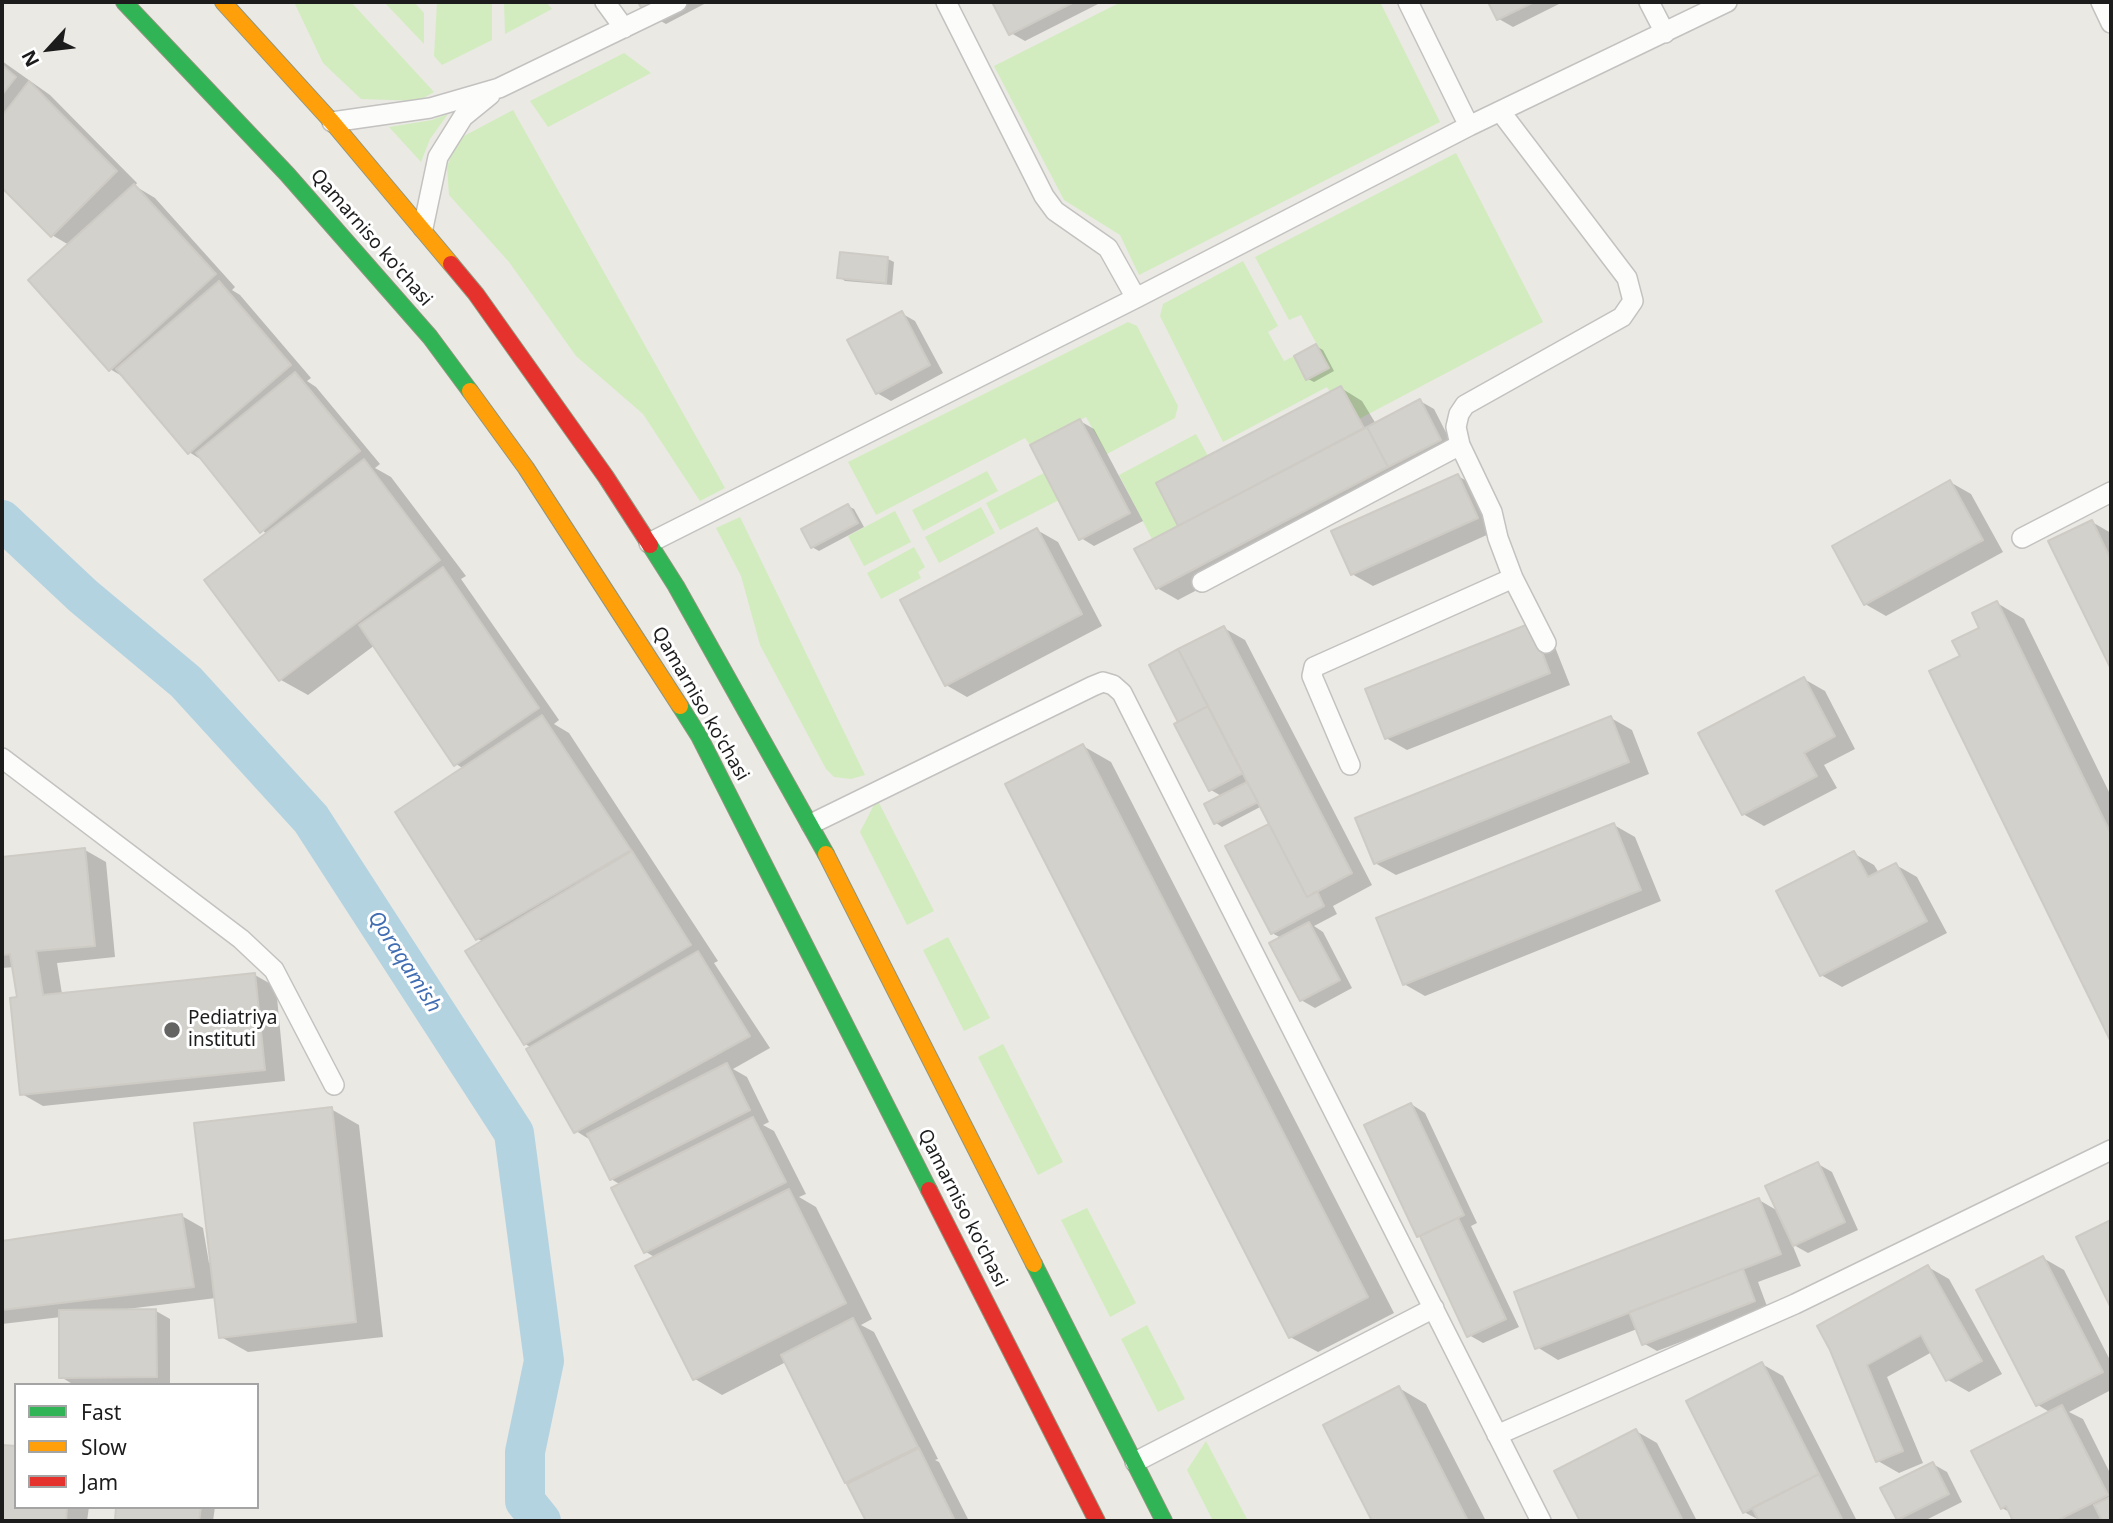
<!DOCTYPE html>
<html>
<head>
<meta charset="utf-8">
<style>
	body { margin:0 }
	#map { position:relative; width:2113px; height:1523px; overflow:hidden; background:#eae9e4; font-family:"Noto Sans",sans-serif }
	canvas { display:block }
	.frame { position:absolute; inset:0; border:4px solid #1c1c1c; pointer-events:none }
	.legend { position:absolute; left:14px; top:1383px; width:245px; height:126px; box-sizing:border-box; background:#fff; border:2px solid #a4a4a4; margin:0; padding:9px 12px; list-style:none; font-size:21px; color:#1c1c1c }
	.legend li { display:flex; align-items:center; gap:14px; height:35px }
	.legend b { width:35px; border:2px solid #a4a4a4 }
	.north { position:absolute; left:14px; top:14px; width:70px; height:70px; -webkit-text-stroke:5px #fff; paint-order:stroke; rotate:243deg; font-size:19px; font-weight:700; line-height:28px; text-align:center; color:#1c1c1c }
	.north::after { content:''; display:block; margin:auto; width:24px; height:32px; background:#1c1c1c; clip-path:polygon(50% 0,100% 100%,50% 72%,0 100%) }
</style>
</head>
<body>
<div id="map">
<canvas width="2113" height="1523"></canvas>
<div class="frame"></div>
<ul class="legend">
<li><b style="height:9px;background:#30b455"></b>Fast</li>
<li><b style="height:9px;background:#ff9f0a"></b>Slow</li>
<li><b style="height:9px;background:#e5322d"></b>Jam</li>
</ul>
<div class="north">N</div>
</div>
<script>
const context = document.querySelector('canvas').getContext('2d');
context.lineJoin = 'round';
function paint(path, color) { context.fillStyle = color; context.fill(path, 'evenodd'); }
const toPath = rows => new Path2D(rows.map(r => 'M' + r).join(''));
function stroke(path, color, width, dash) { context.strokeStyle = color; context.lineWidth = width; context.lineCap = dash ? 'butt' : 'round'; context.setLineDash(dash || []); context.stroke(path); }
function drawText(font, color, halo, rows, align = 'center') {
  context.font = font + ' "Noto Sans",sans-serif'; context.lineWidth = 6; context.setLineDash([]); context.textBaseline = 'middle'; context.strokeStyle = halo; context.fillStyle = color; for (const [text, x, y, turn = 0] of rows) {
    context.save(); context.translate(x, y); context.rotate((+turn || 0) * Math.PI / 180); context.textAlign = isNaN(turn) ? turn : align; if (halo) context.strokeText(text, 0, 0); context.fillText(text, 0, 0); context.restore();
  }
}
const grass = toPath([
	[294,2,351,2,434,92,418,101,361,99,323,63],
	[384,2,414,2,424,13,424,44],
	[437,2,492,2,492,40,442,65,434,56],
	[504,2,546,2,552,9,505,34],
	[1121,2,1380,2,1440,122,1139,275,1120,235,1064,200,994,66],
	[624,53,651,73,548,127,530,101],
	[513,110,725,488,700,501,643,414,576,356,509,262,449,195,447,167,455,145,462,137],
	[448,114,430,139,421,162,389,127,432,120],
	[1456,153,1543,322,1359,419,1342,387,1330,392,1327,387,1223,442,1160,316,1163,304,1243,261,1278,326,1268,332,1284,361,1294,356,1307,380,1329,367,1301,315,1289,320,1255,257],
	[1128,322,1137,326,1178,406,1175,418,1107,454,1086,417,1030,445,1025,438,876,515,848,462],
	[1196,434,1208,456,1156,483,1178,526,1152,539,1119,475],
	[987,471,998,491,923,531,912,510],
	[1044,473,1059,500,1000,530,986,503],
	[981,507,995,533,939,563,925,537],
	[895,511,911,542,864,566,848,536],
	[740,517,865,775,851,779,834,777,826,769,760,645,741,576,716,528],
	[914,547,925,567,918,572,921,578,881,599,867,573],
	[877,799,934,911,907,925,860,832],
	[948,937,990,1018,964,1031,923,950],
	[1003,1044,1063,1162,1038,1175,978,1057],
	[1087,1208,1136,1303,1110,1317,1061,1220],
	[1147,1325,1185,1399,1158,1412,1121,1339],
	[1206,1441,1248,1521,1213,1521,1187,1470]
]);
const shadow = toPath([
	[640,2,708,2,666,24,645,12],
	[994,2,1102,2,1025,41,1011,33],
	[1490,2,1563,2,1513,27,1499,19],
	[2,61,50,95,137,183,135,186,155,198,235,287,232,290,240,295,311,378,307,381,316,387,380,464,375,468,391,477,466,576,461,579,559,720,554,724,569,733,718,961,714,963,770,1048,733,1069,747,1077,769,1122,763,1125,774,1131,806,1194,799,1197,816,1207,872,1319,861,1325,874,1332,938,1459,935,1460,939,1462,969,1521,868,1521,786,1362,722,1395,695,1379,656,1258,646,1252,621,1185,611,1179,592,1141,576,1131,532,1048,525,1044,484,942,478,939,464,769,456,764,375,645,308,695,281,680,267,535,205,462,189,452,125,378,110,369,69,245,52,235,2,185],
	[888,259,894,262,892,285,845,281,839,277],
	[901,313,915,321,943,373,891,401,877,393],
	[1316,346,1323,350,1334,371,1314,382,1308,379],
	[1341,388,1362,401,1376,424,1420,401,1434,409,1454,448,1408,479,1178,600,1157,588,1180,526],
	[1080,421,1094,429,1143,521,1094,546,1081,538],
	[1458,476,1479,488,1498,530,1373,586,1352,574],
	[1950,482,1971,494,2003,552,1886,616,1865,604],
	[848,506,854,509,864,527,819,551,812,547,803,529],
	[2092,522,2111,533,2111,665,2051,542],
	[1037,530,1058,542,1102,626,967,697,946,685],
	[1997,603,2024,619,2111,796,2111,1038,1931,672,1962,657],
	[1224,628,1245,640,1372,885,1333,906,1337,914,1314,926,1323,932,1352,988,1315,1008,1301,1000,1281,938,1272,933,1228,847,1272,824,1262,806,1222,827,1216,823,1206,805,1223,797,1211,790,1181,722],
	[1551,637,1570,685,1407,750,1386,738],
	[1804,679,1825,691,1855,749,1824,765,1837,788,1764,826,1743,814],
	[1611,718,1632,730,1649,774,1396,875,1375,863],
	[1083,746,1111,762,1394,1313,1318,1352,1290,1337],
	[1614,825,1635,837,1661,901,1425,996,1404,984],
	[85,850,106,862,115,957,57,963,62,994,255,975,276,987,285,1081,43,1106,22,1094,19,999,14,967,2,968,2,859],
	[1853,853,1874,865,1879,873,1896,865,1917,877,1947,933,1842,987,1821,975],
	[1411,1104,1425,1113,1477,1223,1471,1226,1519,1327,1483,1343,1469,1335,1367,1125],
	[331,1109,359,1125,383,1337,248,1352,221,1337,216,1298,127,1309,127,1311,156,1311,170,1319,170,1384,74,1385,61,1377,61,1317,2,1324,2,1243,182,1216,203,1228,209,1263,212,1262],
	[1818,1164,1832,1172,1858,1230,1808,1253,1792,1244,1801,1266,1758,1282,1768,1309,1657,1351,1643,1343,1637,1329,1558,1360,1537,1347,1759,1200,1778,1211],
	[2043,1258,2064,1270,2111,1362,2111,1390,2069,1412,2083,1419,2111,1475,2111,1521,2016,1521,2011,1513,2002,1508,2051,1413,2038,1405],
	[1928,1267,1949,1279,2002,1374,1969,1392,1948,1380,1932,1352,1887,1377,1923,1463,1899,1473,1878,1461,1832,1349],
	[1762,1364,1783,1376,1857,1521,1761,1521,1744,1512],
	[1399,1388,1426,1404,1486,1521,1374,1521,1325,1426],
	[1636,1431,1657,1443,1697,1521,1582,1521,1557,1471],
	[2,1446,16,1448,16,1507,89,1507,87,1521,2,1521],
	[1933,1464,1947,1472,1962,1502,1924,1521,1898,1519],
	[118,1507,215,1507,213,1521,116,1521]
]);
const canal = toPath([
	[2,520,83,596,186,682,311,819,514,1133,544,1361,525,1452,525,1501,541,1521]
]);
const building = toPath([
	[638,2,665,2,644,13,638,2],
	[992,2,1074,2,1009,35,992,2],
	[1488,2,1534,2,1497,20,1488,2],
	[2,65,16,77,2,95,2,65],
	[29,81,117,171,51,237,2,188,2,116,29,81],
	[134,184,216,274,109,371,28,280,134,184],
	[840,252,888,257,886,283,837,278,840,252],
	[219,281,291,365,188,454,116,369,219,281],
	[902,311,930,365,876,394,847,340,902,311],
	[1316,344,1329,368,1306,380,1294,356,1316,344],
	[295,372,360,451,260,533,196,453,295,372],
	[1341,386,1364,428,1178,526,1156,483,1341,386],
	[1420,399,1441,440,1388,467,1367,427,1420,399],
	[1080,419,1130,513,1079,540,1030,445,1080,419],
	[1367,427,1388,467,1156,589,1134,549,1367,427],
	[364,459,440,560,279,681,204,580,364,459],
	[1458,474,1478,518,1351,575,1331,531,1458,474],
	[1950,480,1983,540,1864,605,1832,546,1950,480],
	[848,504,858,523,811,548,801,529,848,504],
	[2092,520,2111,560,2111,669,2048,541,2092,520],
	[1037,528,1082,614,945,686,900,600,1037,528],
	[443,567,539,708,454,766,359,625,443,567],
	[1997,601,2111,834,2111,1042,1929,671,1960,656,1952,641,1979,628,1972,613,1997,601],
	[1531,623,1550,673,1385,739,1365,689,1531,623],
	[1224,626,1352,873,1307,897,1178,649,1224,626],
	[1178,649,1208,706,1178,722,1149,665,1178,649],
	[1804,677,1835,736,1804,753,1817,776,1742,815,1698,733,1804,677],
	[1208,706,1243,773,1209,791,1174,724,1208,706],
	[542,715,631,850,476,940,395,812,542,715],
	[1611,716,1629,762,1374,864,1355,818,1611,716],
	[1083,744,1368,1297,1289,1338,1005,784,1083,744],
	[1247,782,1258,802,1214,824,1204,804,1247,782],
	[1614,823,1641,890,1403,985,1376,918,1614,823],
	[1269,824,1307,897,1317,891,1324,906,1271,934,1225,846,1269,824],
	[85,848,95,946,36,951,43,995,255,973,265,1070,20,1095,10,998,17,997,10,954,2,955,2,857,85,848],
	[632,851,691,945,524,1045,465,951,632,851],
	[1854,851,1868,877,1896,863,1927,921,1820,976,1776,891,1854,851],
	[1309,922,1340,980,1300,1001,1269,943,1309,922],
	[698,951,750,1036,574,1133,526,1049,698,951],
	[727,1063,750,1110,610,1180,587,1134,727,1063],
	[1411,1103,1464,1215,1417,1237,1364,1125,1411,1103],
	[332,1107,356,1322,219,1338,194,1123,332,1107],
	[753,1117,786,1182,644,1253,611,1188,753,1117],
	[1818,1162,1845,1222,1793,1246,1765,1186,1818,1162],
	[789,1189,846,1303,693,1380,635,1266,789,1189],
	[1759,1198,1781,1254,1535,1349,1514,1292,1759,1198],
	[182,1214,194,1287,2,1310,2,1241,182,1214],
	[1458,1218,1506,1319,1467,1337,1420,1236,1458,1218],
	[2111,1220,2111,1308,2076,1237,2111,1220],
	[2043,1256,2103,1372,2036,1406,1976,1290,2043,1256],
	[1928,1265,1982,1361,1946,1381,1921,1335,1867,1365,1903,1451,1876,1462,1830,1350,1817,1326,1928,1265],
	[1743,1269,1755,1301,1642,1345,1629,1312,1743,1269],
	[156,1309,157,1377,59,1378,59,1310,156,1309],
	[853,1318,918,1447,845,1483,781,1355,853,1318],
	[1762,1362,1819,1474,1743,1513,1686,1401,1762,1362],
	[1399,1386,1468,1521,1372,1521,1323,1425,1399,1386],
	[2062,1405,2108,1495,2056,1521,2013,1521,2006,1506,2001,1509,1971,1451,2062,1405],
	[1636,1429,1683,1521,1580,1521,1554,1471,1636,1429],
	[2,1445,16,1446,16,1507,67,1507,66,1521,2,1521,2,1445],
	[919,1448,955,1521,866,1521,847,1484,919,1448],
	[1933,1462,1949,1494,1897,1520,1880,1488,1933,1462],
	[1819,1474,1843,1521,1759,1521,1752,1508,1819,1474],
	[2111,1497,2111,1521,2102,1521,2094,1505,2111,1497],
	[116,1507,201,1507,199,1521,115,1521,116,1507]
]);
const lane = toPath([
	[605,2,624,28],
	[946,2,1044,196,1055,211,1108,248,1136,298],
	[1408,2,1469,126,1727,2],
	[1649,2,1665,33],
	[2101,2,2111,23],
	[1500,111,1627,278,1633,301,1622,317,1465,405,1459,414,1456,427,1460,445,1492,512,1498,538,1513,578,1546,643],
	[332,122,430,108,499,88,677,2],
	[423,228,438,157,463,117,490,95],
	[2022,538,2111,492],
	[649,543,1136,298,1469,126],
	[1202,582,1460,445],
	[2,758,241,939,274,970,334,1085],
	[1350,765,1312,676,1314,667,1513,578],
	[811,824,1093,686,1103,682,1113,685,1122,693,1541,1521],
	[1497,1435,1795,1304,2111,1150],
	[1135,1462,1434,1308]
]);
const fast = toPath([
	[124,2,287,174,430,337,470,391],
	[650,545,676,586,826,854],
	[680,706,699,736,929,1190],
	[1034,1264,1164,1521]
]);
const slow = toPath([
	[223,2,332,122,451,264],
	[470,391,526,468,680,706],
	[826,854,1034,1264]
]);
const jam = toPath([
	[451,264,476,294,606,477,650,545],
	[929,1190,1097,1521]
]);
const markers = [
	[172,1030,9,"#646462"]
];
const streetNames = [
	["Qamarniso ko'chasi",371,238,49],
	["Qamarniso ko'chasi",700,704,60],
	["Qamarniso ko'chasi",962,1208,63]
];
const poiNames = [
	["Pediatriya",188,1019],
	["instituti",188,1041]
];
const waterNames = [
	["Qoraqamish",404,962,57]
];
paint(grass, '#d2ecbf');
paint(shadow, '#0003');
stroke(canal, '#b4d3e1', 40);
paint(building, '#d3d1cc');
stroke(building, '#cecbc5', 2);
stroke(lane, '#c3c2c0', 22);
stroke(fast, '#90957c', 18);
stroke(slow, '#90957c', 18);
stroke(jam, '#90957c', 18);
stroke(lane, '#fcfcfb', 19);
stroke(fast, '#30b455', 16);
stroke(slow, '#ff9f0a', 16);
stroke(jam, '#e5322d', 16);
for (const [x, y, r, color] of markers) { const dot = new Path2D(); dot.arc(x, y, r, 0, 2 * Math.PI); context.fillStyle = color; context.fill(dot); stroke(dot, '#fff', 2.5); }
drawText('19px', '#1c1c1c', '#fff', streetNames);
drawText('19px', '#1c1c1c', '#fff', poiNames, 'left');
drawText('italic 21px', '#416db2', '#fff', waterNames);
</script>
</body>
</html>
